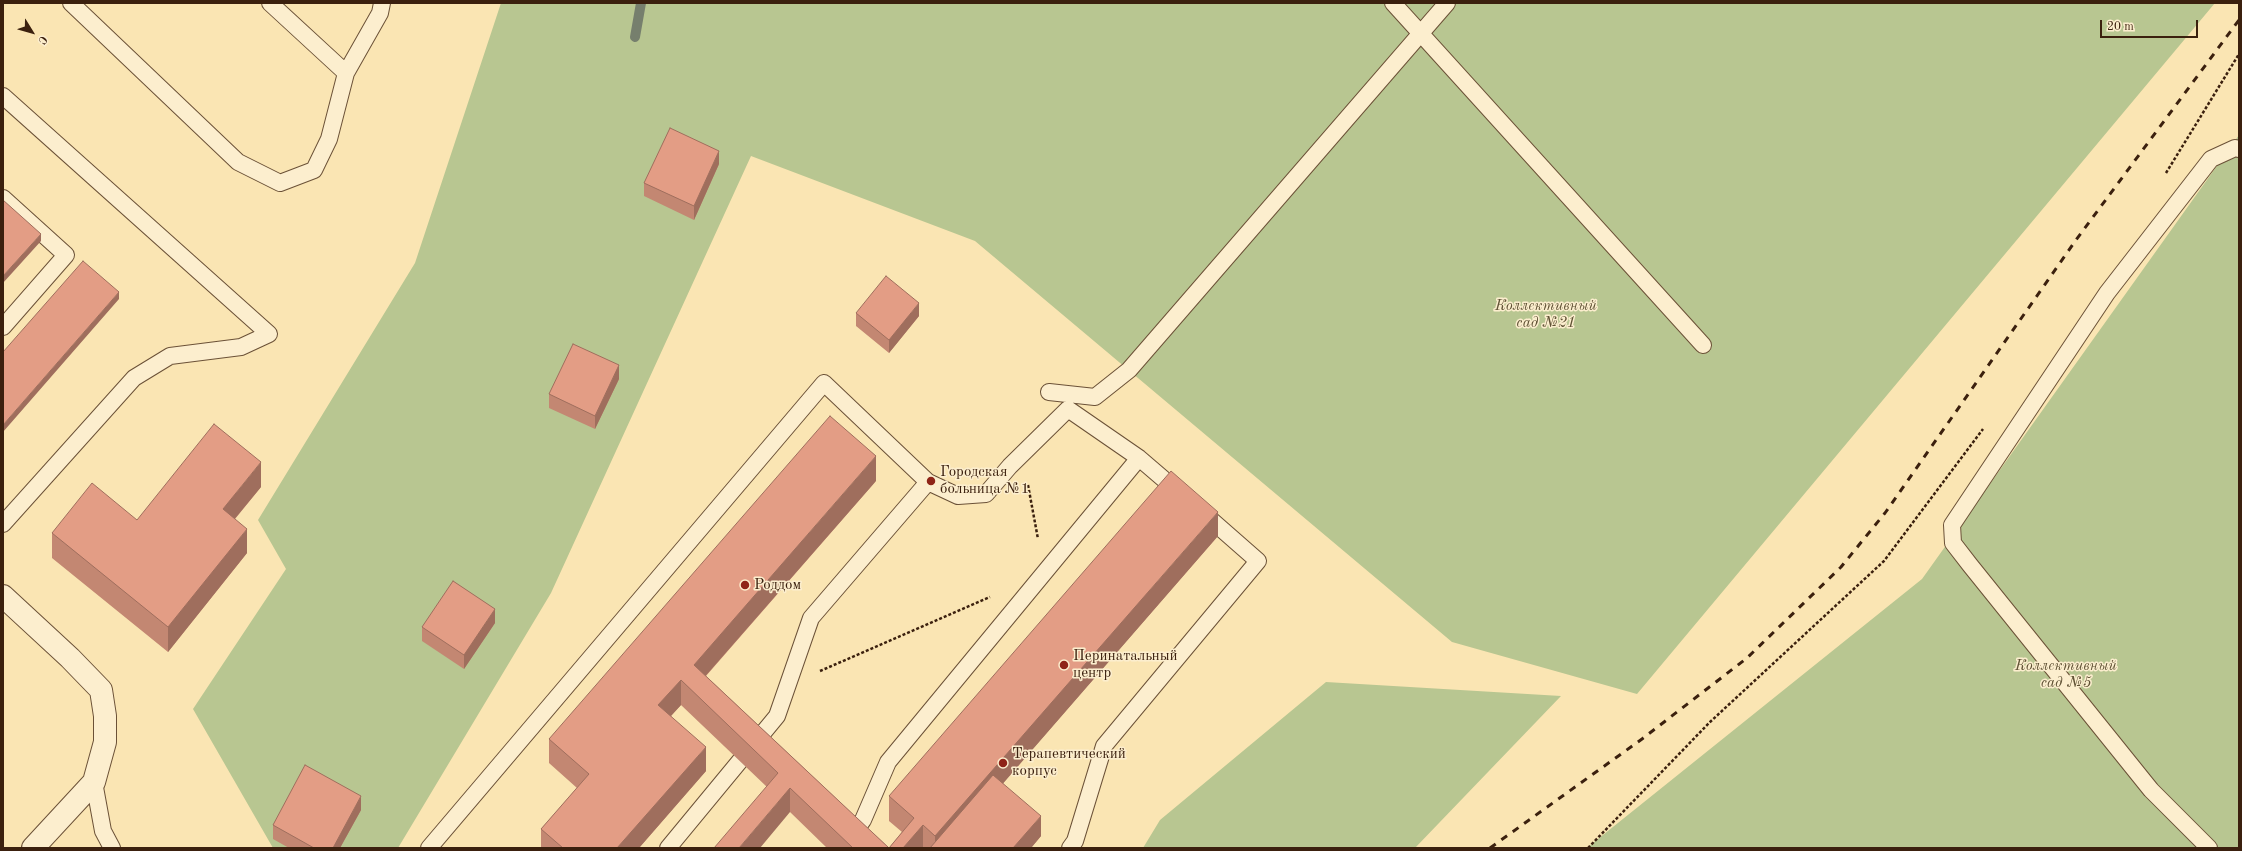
<!DOCTYPE html>
<html>
<head>
<meta charset="utf-8">
<style>
	body { margin:0 }
	#map { position:relative; width:2242px; height:851px; overflow:hidden; background:#fae5b3; font-family:"Old Standard TT",serif }
	canvas { display:block }
	.frame { position:absolute; inset:0; border:4px solid #3b200e; pointer-events:none }
	.north { position:absolute; left:12px; top:12px; width:40px; height:40px; -webkit-text-stroke:3px #fceece; paint-order:stroke; rotate:127deg; font-size:11px; font-weight:700; line-height:16px; text-align:center; color:#3b200e }
	.north::after { content:''; display:block; margin:auto; width:14px; height:18px; background:#3b200e; clip-path:polygon(50% 0,100% 100%,50% 72%,0 100%) }
	.scale { position:absolute; left:2100px; top:20px; width:98px; height:18px; box-sizing:border-box; border:2px solid #3b200e; border-top:0; padding-left:5px; font-size:12px; line-height:14px; white-space:nowrap; color:#3b200e; -webkit-text-stroke:3px #fceece; paint-order:stroke }
</style>
</head>
<body>
<div id="map">
<canvas width="2242" height="851"></canvas>
<div class="frame"></div>
<div class="north">С</div>
<div class="scale">20 m</div>
</div>
<script>
const context = document.querySelector('canvas').getContext('2d');
context.lineJoin = 'round';
function paint(path, color) { context.fillStyle = color; context.fill(path, 'evenodd'); }
const toPath = rows => new Path2D(rows.map(r => 'M' + r).join(''));
function stroke(path, color, width, dash) { context.strokeStyle = color; context.lineWidth = width; context.lineCap = dash ? 'butt' : 'round'; context.setLineDash(dash || []); context.stroke(path); }
function drawText(font, color, halo, rows, align = 'center') {
  context.font = font + ' "Old Standard TT",serif'; context.lineWidth = 3; context.setLineDash([]); context.textBaseline = 'middle'; context.strokeStyle = halo; context.fillStyle = color; for (const [text, x, y, turn = 0] of rows) {
    context.save(); context.translate(x, y); context.rotate((+turn || 0) * Math.PI / 180); context.textAlign = isNaN(turn) ? turn : align; if (halo) context.strokeText(text, 0, 0); context.fillText(text, 0, 0); context.restore();
  }
}
const green = toPath([
	[501,3,2215,3,1637,694,1452,642,975,241,751,156,551,593,398,848,273,848,193,709,286,569,258,520,415,263],
	[2239,135,2239,848,1588,847,1922,579],
	[1326,682,1561,696,1415,848,1143,848,1160,820]
]);
const stream = toPath([
	[635,37,641,3]
]);
const path = toPath([
	[2166,173,2239,54],
	[1028,485,1038,539],
	[820,671,990,597],
	[1588,848,1710,722,1884,561,1983,429]
]);
const lane = toPath([
	[71,3,238,162,280,183,314,170,329,139,346,73],
	[270,3,346,73,380,13,382,3],
	[1393,3,1703,345],
	[3,96,269,334,241,347,170,356,134,378,3,524],
	[3,198,66,255,3,327],
	[1049,392,1095,397,1129,370,1447,3],
	[94,782,103,831,112,848],
	[851,837,863,820,888,762,1139,458],
	[429,848,824,383,928,482,958,496,986,494,1010,466,1068,409,1139,458,1181,494],
	[668,848,777,716,811,618,928,482],
	[1070,848,1075,841,1104,746,1258,561,1201,511],
	[2209,848,2151,790,1970,565,1953,543,1952,525,2107,293,2211,159,2235,148,2239,149]
]);
const street = toPath([
	[3,596,70,658,101,690,105,716,105,742,94,782,33,848]
]);
const rail = toPath([
	[1490,848,1642,739,1747,658,1841,567,1885,513,2076,240,2239,20]
]);
const wall = toPath([
	[719,164,694,220,644,196,644,183],
	[856,313,919,316,889,353,856,326],
	[619,379,595,429,549,408,549,394],
	[876,481,706,676,889,848,902,832,889,821,889,796,1218,536,1003,783,1041,836,1031,848,827,848,790,812,767,787,681,705,671,716,706,771,639,848,541,848,541,829,577,788,549,763,549,739],
	[261,487,235,519,247,553,168,652,52,558,52,533,137,520],
	[495,623,464,669,422,641,422,627],
	[361,810,340,848,289,848,273,839,273,825]
]);
const shadedWall = toPath([
	[719,151,719,164,694,220,694,206],
	[41,234,41,241,3,283,3,276],
	[119,292,119,299,3,432,3,425],
	[919,303,919,316,889,353,889,340],
	[619,365,619,379,595,429,595,416],
	[876,456,876,481,694,689,694,665],
	[261,462,261,487,223,533,223,509],
	[1218,512,1218,536,947,848,935,848,935,836],
	[247,529,247,553,168,652,168,627],
	[495,609,495,623,464,669,464,655],
	[681,680,681,705,658,730,658,705],
	[706,747,706,771,639,848,617,848],
	[790,788,790,812,760,848,739,848],
	[361,796,361,810,340,848,333,848],
	[1041,816,1041,836,1031,848,1013,848],
	[923,825,923,848,903,848]
]);
const building = toPath([
	[670,128,719,151,694,206,644,183,670,128],
	[3,200,41,234,3,276,3,200],
	[83,261,119,292,3,425,3,352,83,261],
	[886,276,919,303,889,340,856,313,886,276],
	[573,344,619,365,595,416,549,394,573,344],
	[830,416,876,456,694,665,889,848,914,818,889,796,1171,471,1218,512,935,836,923,825,903,848,853,848,790,788,739,848,714,848,778,773,681,680,658,705,706,747,617,848,563,848,541,829,589,774,549,739,830,416],
	[214,424,261,462,223,509,247,529,168,627,52,533,92,483,137,520,214,424],
	[453,581,495,609,464,655,422,627,453,581],
	[305,765,361,796,333,848,314,848,273,825,305,765],
	[993,775,1041,816,1013,848,930,848,993,775]
]);
const markers = [
	[931,481,5,"#8f2418"],
	[745,585,5,"#8f2418"],
	[1064,665,5,"#8f2418"],
	[1003,763,5,"#8f2418"]
];
const parkNames = [
	["Коллективный",1546,306],
	["сад №21",1546,323],
	["Коллективный",2066,666],
	["сад №5",2066,683]
];
const poiNames = [
	["Городская",940,472],
	["больница №1",940,489],
	["Роддом",754,585],
	["Перинатальный",1073,656],
	["центр",1073,673],
	["Терапевтический",1012,754],
	["корпус",1012,771]
];
paint(green, '#b8c691');
stroke(stream, '#767f6d', 10);
stroke(lane, '#6b5137', 18);
stroke(street, '#6b5137', 24);
stroke(path, '#3b200e', 2.5, [3, 2]);
stroke(lane, '#fceece', 16);
stroke(street, '#fceece', 22);
stroke(rail, '#3b200e', 3, [7, 7]);
paint(wall, '#c38772');
paint(shadedWall, '#9f6e5d');
paint(building, '#e39d85');
stroke(building, '#9f6e5d', 1);
for (const [x, y, r, color] of markers) { const dot = new Path2D(); dot.arc(x, y, r, 0, 2 * Math.PI); context.fillStyle = color; context.fill(dot); stroke(dot, '#fceece', 1.5); }
drawText('italic 15px', '#605235', '#fceece', parkNames);
drawText('15px', '#3b200e', '#fceece', poiNames, 'left');
</script>
</body>
</html>
